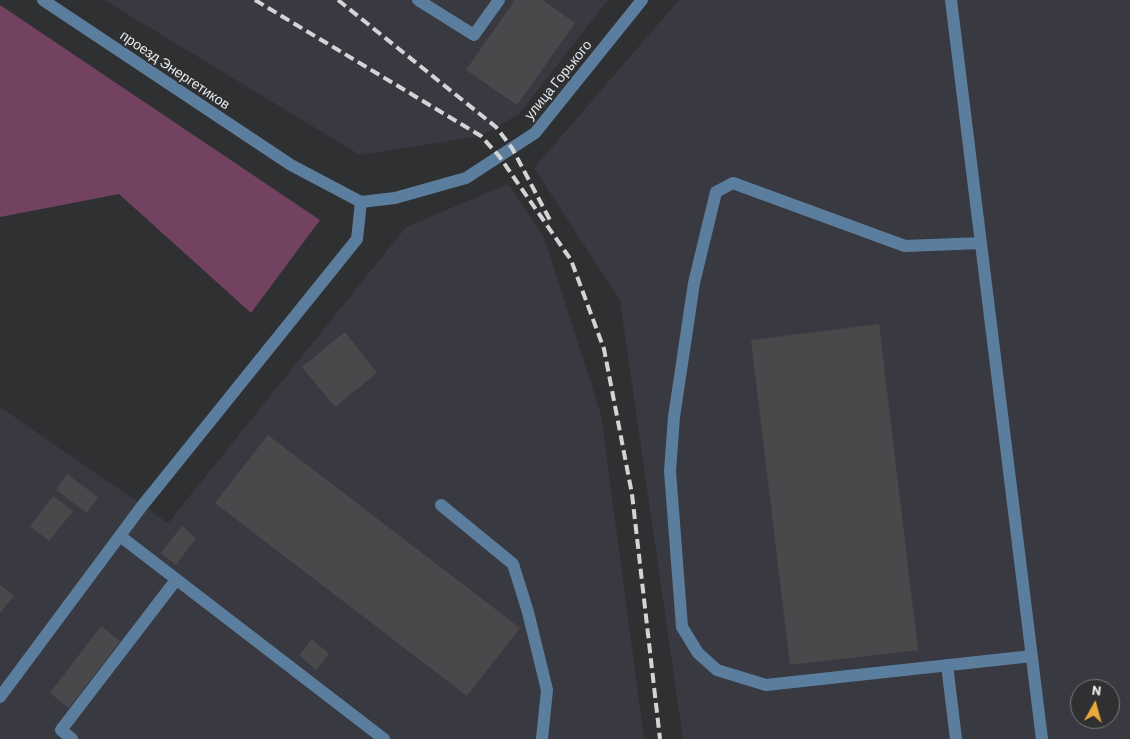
<!DOCTYPE html>
<html>
<head>
<meta charset="utf-8">
<style>
	body { margin:0 }
	#map { position:relative; width:1130px; height:739px; overflow:hidden; background:#2f3032; font-family:Barlow,sans-serif }
	canvas { display:block }
	.north { position:absolute; left:1070px; top:679px; width:50px; height:50px; box-sizing:border-box; background:#2f3032; border:1px solid #797a7c; border-radius:50%; rotate:7deg; font-size:14px; font-weight:700; line-height:20px; text-align:center; color:#e8e9ea }
	.north::after { content:''; display:block; margin:auto; width:18px; height:22px; background:#eba939; clip-path:polygon(50% 0,100% 100%,50% 72%,0 100%) }
</style>
</head>
<body>
<div id="map">
<canvas width="1130" height="739"></canvas>
<div class="north">N</div>
</div>
<script>
const context = document.querySelector('canvas').getContext('2d');
context.lineJoin = 'round';
function paint(path, color) { context.fillStyle = color; context.fill(path, 'evenodd'); }
const toPath = rows => new Path2D(rows.map(r => 'M' + r).join(''));
function stroke(path, color, width, dash) { context.strokeStyle = color; context.lineWidth = width; context.lineCap = dash ? 'butt' : 'round'; context.setLineDash(dash || []); context.stroke(path); }
function drawText(font, color, halo, rows, align = 'center') {
  context.font = font + ' Barlow,sans-serif'; context.lineWidth = 4; context.setLineDash([]); context.textBaseline = 'middle'; context.strokeStyle = halo; context.fillStyle = color; for (const [text, x, y, turn = 0] of rows) {
    context.save(); context.translate(x, y); context.rotate((+turn || 0) * Math.PI / 180); context.textAlign = isNaN(turn) ? turn : align; if (halo) context.strokeText(text, 0, 0); context.fillText(text, 0, 0); context.restore();
  }
}
const built = toPath([
	[104,0,608,0,519,114,481,136,360,155],
	[679,0,1130,0,1130,739,683,739,620,300,534,168],
	[1080,689,1110,689,1110,719,1080,719],
	[508,184,544,237,601,415,644,739,0,739,0,407,168,523,406,227]
]);
const green = toPath([
	[0,5,320,220,251,313,119,194,0,217]
]);
const building = toPath([
	[515,0,543,0,575,23,517,105,466,70],
	[879,324,918,650,790,665,751,340],
	[345,332,377,373,335,407,302,367],
	[268,435,520,628,467,696,215,503],
	[67,474,98,497,87,513,56,490],
	[53,496,73,511,49,541,30,526],
	[182,526,196,538,176,565,161,553],
	[0,585,14,596,0,613],
	[101,626,120,641,69,708,50,693],
	[312,639,329,654,316,670,299,655]
]);
const minor = toPath([
	[43,0,291,165,361,202,395,198,466,178,535,133,642,0],
	[418,0,474,35,499,0],
	[951,0,1042,739],
	[981,243,905,246,733,183,716,192,694,283,674,417,670,471,682,627,698,653,717,670,766,685,1032,656],
	[441,505,513,564,528,612,547,690,542,739],
	[120,536,384,739],
	[947,665,956,739],
	[0,697,142,506,357,239,361,202],
	[72,739,61,730,176,580]
]);
const rail = toPath([
	[255,0,481,136,499,156,571,260,604,349,632,494,660,739],
	[338,0,496,127,512,148,551,222]
]);
const streetNames = [
	["проезд Энергетиков",175,70,34],
	["улица Горького",558,80,-51]
];
paint(built, '#393a41');
paint(green, '#724260');
paint(building, '#49484a');
stroke(minor, '#5c7e9e', 12);
stroke(rail, '#d3d4d5', 4, [10, 5]);
drawText('14px', '#e8e9ea', '#2f3032', streetNames);
</script>
</body>
</html>
